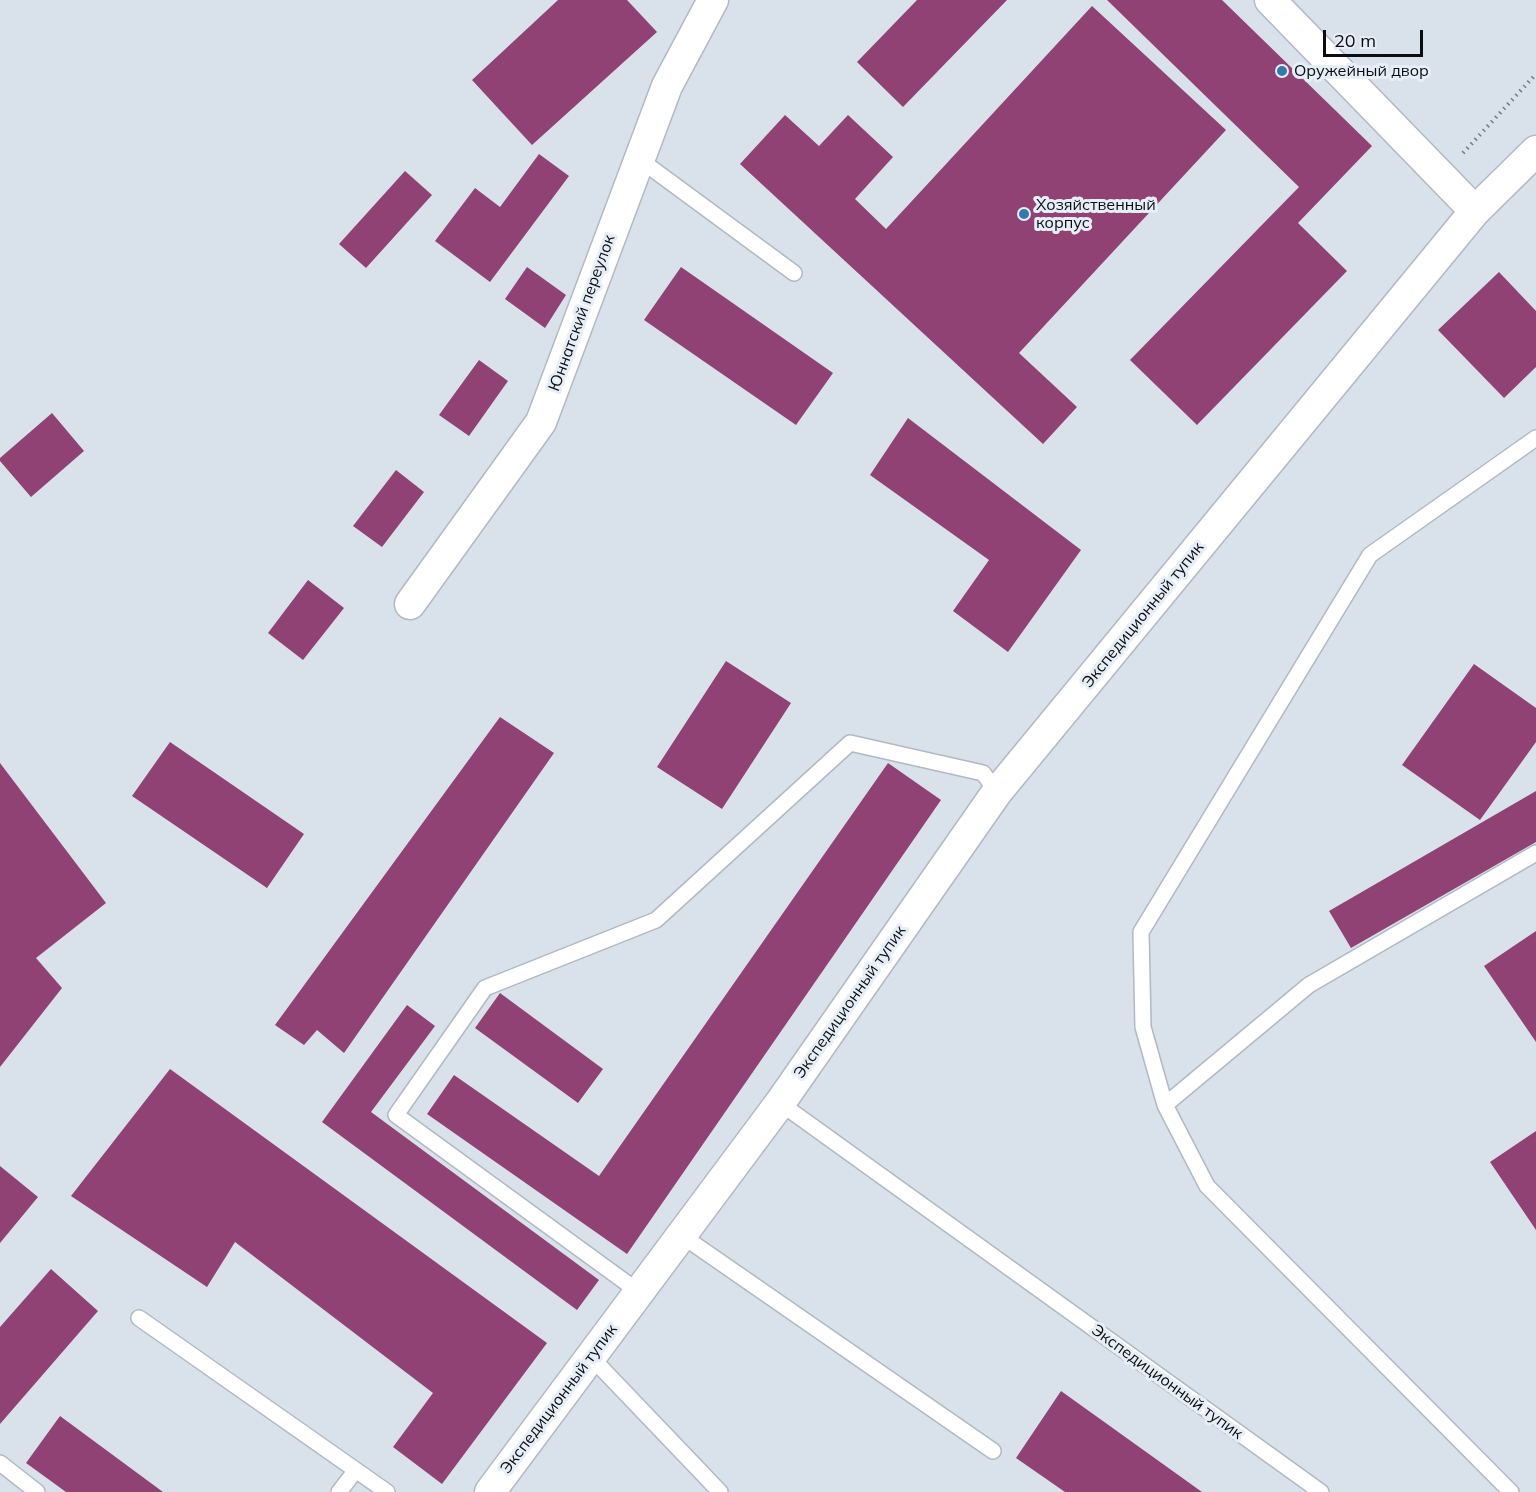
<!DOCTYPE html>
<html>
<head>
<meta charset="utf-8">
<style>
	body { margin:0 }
	#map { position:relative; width:1536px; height:1492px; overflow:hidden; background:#d9e1ea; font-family:Mulish,sans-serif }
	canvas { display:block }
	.scale { position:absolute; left:1323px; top:30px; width:100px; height:27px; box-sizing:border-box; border:3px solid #0b0d10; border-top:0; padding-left:8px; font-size:18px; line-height:21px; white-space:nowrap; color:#0b0d10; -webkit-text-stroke:4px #e6eff7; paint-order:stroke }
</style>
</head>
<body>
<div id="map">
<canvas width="1536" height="1492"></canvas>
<div class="scale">20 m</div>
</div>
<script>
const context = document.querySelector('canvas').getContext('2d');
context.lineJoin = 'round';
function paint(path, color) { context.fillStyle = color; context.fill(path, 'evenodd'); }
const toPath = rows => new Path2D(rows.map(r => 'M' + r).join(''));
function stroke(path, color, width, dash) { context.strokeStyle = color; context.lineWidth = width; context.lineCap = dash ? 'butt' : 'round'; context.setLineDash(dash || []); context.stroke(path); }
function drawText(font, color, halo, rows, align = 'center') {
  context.font = font + ' Mulish,sans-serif'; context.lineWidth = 6; context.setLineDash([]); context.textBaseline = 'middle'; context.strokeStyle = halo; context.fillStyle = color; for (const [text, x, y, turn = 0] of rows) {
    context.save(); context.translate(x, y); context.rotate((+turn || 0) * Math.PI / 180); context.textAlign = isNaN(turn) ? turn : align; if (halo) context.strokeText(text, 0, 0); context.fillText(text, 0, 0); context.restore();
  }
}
const building = toPath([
	[558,0,627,0,657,32,532,145,472,80],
	[917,0,1007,0,903,107,857,62],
	[1107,0,1222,0,1372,146,1298,223,1347,271,1197,425,1130,360,1299,187],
	[1092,6,1226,130,1019,353,1077,407,1043,444,740,164,785,115,819,146,848,115,893,157,855,199,886,229],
	[539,154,569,176,490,282,435,241,475,188,500,207],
	[405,171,432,195,366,268,339,244],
	[527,267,566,295,545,328,505,299],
	[681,267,833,373,796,425,644,320],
	[1499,272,1536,311,1536,367,1504,398,1438,330],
	[479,360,508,381,469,436,439,415],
	[52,413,84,451,31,497,0,461,0,458],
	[908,418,1081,550,1008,652,953,611,989,560,870,475],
	[396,470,424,492,382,547,353,526],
	[308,580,344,608,303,660,268,633],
	[726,661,791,703,722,809,657,767],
	[1474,664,1536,708,1536,742,1480,820,1402,765],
	[500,717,554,753,344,1053,317,1030,304,1045,275,1025],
	[170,742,304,834,267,888,132,796],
	[0,763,106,903,36,958,62,988,0,1067],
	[888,763,941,800,627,1254,427,1114,454,1075,599,1176],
	[1536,791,1536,842,1351,948,1329,911],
	[1536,931,1536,1042,1484,966],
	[500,993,603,1069,578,1103,475,1028],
	[407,1005,435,1026,371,1112,599,1280,577,1310,322,1122],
	[170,1069,547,1343,442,1484,393,1447,433,1393,235,1242,207,1287,71,1196],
	[1536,1131,1536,1230,1490,1162],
	[0,1166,38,1197,0,1243],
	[51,1269,98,1311,0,1424,0,1327],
	[1061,1391,1202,1492,1065,1492,1016,1458],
	[60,1416,163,1492,66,1492,26,1463]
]);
const path = toPath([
	[1463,153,1536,74]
]);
const lane = toPath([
	[639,159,794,273],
	[780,1103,1321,1492],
	[1165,1105,1309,985,1536,853],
	[681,1235,993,1451],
	[639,1292,396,1115,485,988,656,920,850,743,983,773,997,792],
	[139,1318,387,1492],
	[591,1357,720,1492],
	[0,1463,37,1492],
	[339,1492,356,1470],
	[1511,1492,1207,1186,1165,1105,1143,1027,1141,932,1370,555,1536,438]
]);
const street = toPath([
	[1270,0,1475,211],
	[410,604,541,422,667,86,713,0],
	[490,1492,780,1103,997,792,1475,211,1536,151]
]);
const markers = [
	[1282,71,6,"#327aae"],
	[1024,214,6,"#327aae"]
];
const poiNames = [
	["Оружейный двор",1294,71],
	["Хозяйственный",1036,205],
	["корпус",1036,223]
];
const streetNames = [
	["Юннатский переулок",582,313,-70],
	["Экспедиционный тупик",1143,615,-51],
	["Экспедиционный тупик",850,1002,-55],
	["Экспедиционный тупик",1167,1382,36],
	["Экспедиционный тупик",559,1399,-53]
];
paint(building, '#914274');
stroke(lane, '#b1b9c2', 18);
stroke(street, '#b1b9c2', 33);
stroke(path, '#767b81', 4, [1.5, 4.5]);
stroke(lane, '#fff', 15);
stroke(street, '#fff', 30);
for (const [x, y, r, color] of markers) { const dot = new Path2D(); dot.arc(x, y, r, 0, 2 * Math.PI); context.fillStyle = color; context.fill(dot); stroke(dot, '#e6eff7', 2); }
drawText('16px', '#0b0d10', '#e6eff7', poiNames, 'left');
drawText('16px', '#0b0d10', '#e6eff7', streetNames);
</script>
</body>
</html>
